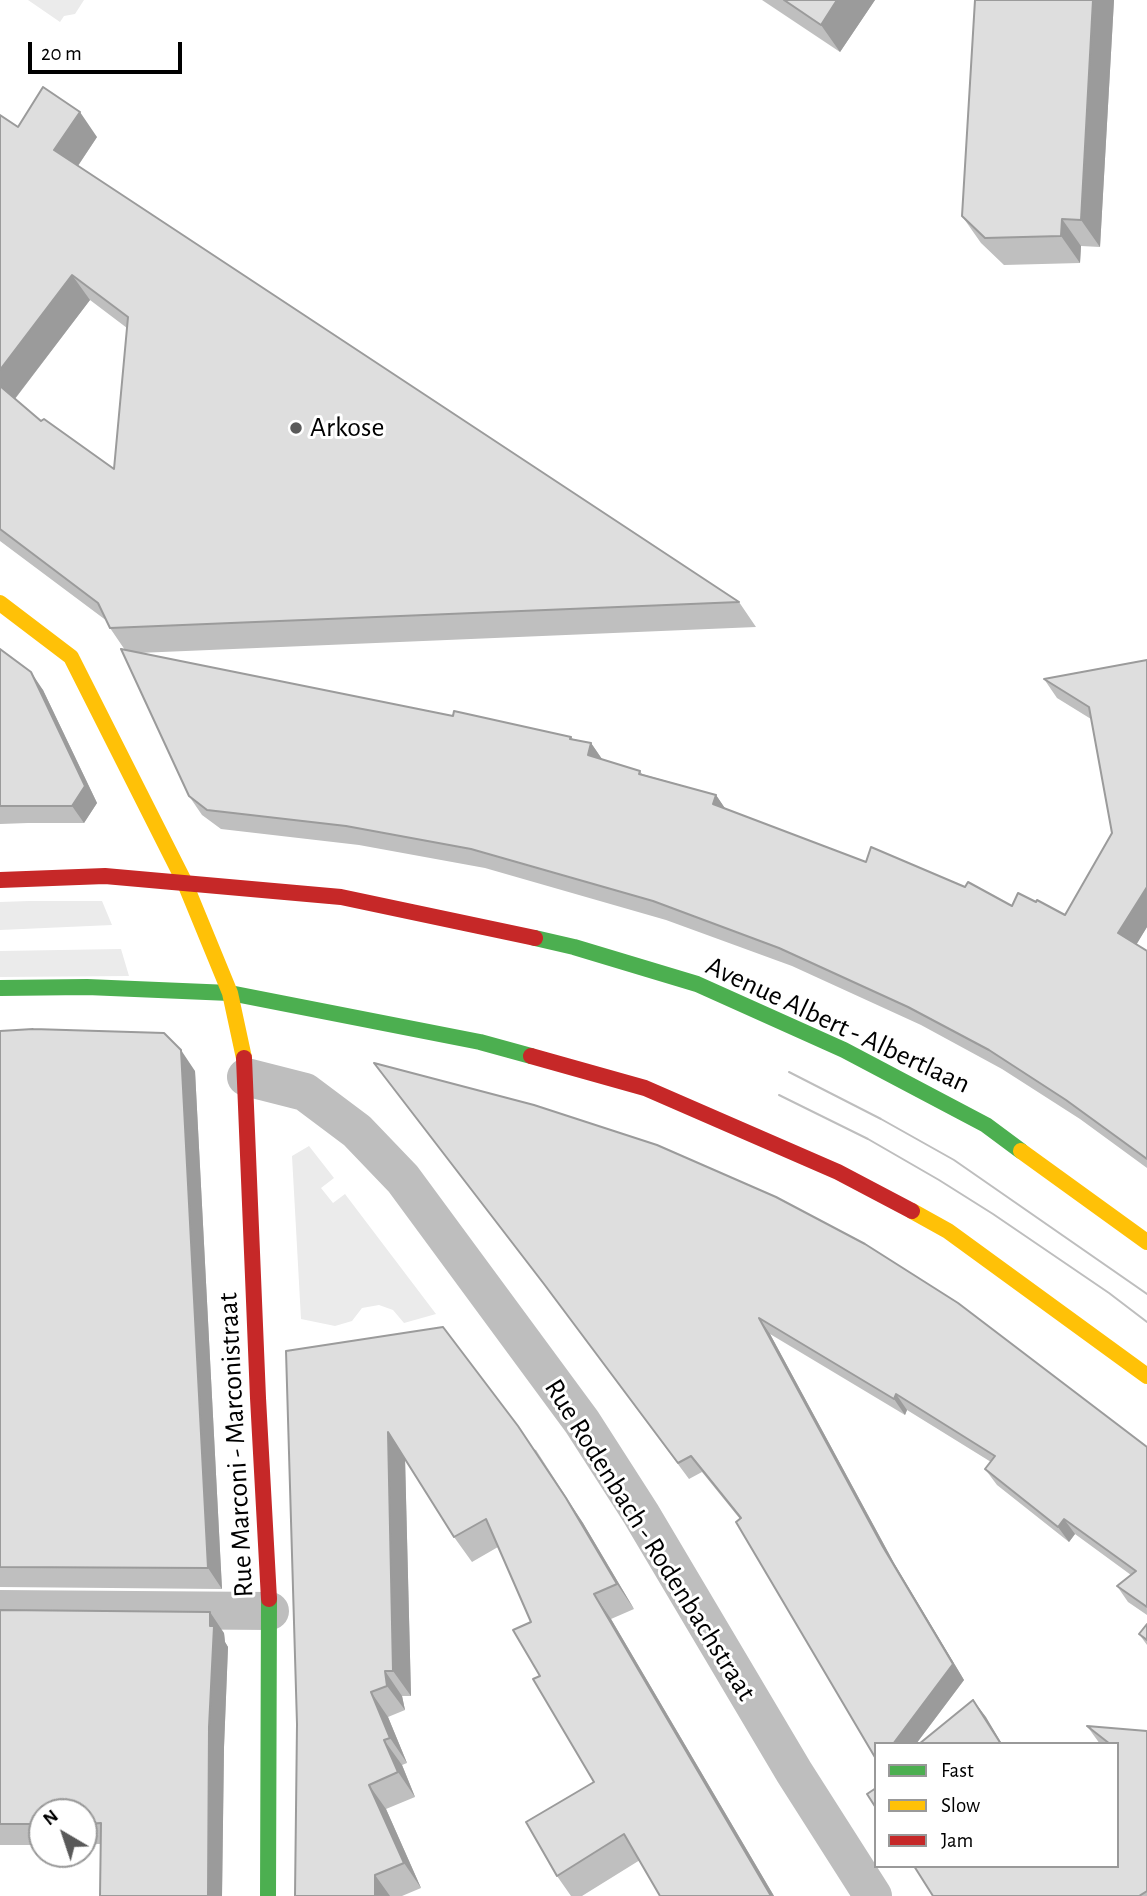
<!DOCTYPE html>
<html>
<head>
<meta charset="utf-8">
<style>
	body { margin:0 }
	#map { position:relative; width:1147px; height:1896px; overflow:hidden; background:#fff; font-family:"Alegreya Sans",sans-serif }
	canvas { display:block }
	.legend { position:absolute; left:874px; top:1742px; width:245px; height:126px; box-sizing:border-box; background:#fff; border:2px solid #999; margin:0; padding:9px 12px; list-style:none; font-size:21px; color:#000 }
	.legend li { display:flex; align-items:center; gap:14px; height:35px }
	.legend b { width:35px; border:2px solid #999 }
	.north { position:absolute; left:28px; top:1798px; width:70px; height:70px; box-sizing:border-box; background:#fff; border:2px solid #999; border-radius:50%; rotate:321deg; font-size:19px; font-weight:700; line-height:28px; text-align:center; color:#000 }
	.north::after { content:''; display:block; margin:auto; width:24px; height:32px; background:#595959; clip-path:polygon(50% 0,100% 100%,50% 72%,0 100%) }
	.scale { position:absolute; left:28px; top:42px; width:154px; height:32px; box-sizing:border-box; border:4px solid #000; border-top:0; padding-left:9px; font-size:21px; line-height:24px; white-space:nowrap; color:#000; -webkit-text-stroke:5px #fff; paint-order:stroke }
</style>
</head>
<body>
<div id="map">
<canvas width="1147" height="1896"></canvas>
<ul class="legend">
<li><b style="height:9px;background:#4caf50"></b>Fast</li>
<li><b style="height:9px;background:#ffc107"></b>Slow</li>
<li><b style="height:9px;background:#c62828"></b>Jam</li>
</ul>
<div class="north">N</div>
<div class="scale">20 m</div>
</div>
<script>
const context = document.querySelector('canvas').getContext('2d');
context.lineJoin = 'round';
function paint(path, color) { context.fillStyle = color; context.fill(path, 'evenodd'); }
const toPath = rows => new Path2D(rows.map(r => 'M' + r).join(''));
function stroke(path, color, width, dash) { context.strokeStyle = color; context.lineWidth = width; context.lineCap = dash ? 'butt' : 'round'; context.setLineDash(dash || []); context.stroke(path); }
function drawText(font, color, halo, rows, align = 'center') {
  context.font = font + ' "Alegreya Sans",sans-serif'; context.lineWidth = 6; context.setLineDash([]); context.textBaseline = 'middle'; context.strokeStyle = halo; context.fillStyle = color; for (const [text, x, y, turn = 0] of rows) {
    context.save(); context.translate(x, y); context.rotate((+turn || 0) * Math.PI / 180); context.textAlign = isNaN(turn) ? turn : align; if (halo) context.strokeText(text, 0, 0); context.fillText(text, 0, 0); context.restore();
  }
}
const green = toPath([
	[28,0,84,0,75,14,64,16,60,22],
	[29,901,102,901,112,925,0,930,0,902],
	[121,949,129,976,0,977,0,951],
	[309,1146,334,1178,321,1188,333,1203,345,1194,436,1314,404,1323,393,1310,379,1305,362,1308,352,1321,335,1326,301,1319,292,1156]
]);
const street = toPath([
	[246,1077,305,1092,357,1131,403,1179,582,1422,641,1514,794,1772,873,1896],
	[0,1609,270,1611]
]);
const fast = toPath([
	[535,938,574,947,697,984,844,1050,986,1125,1021,1151],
	[0,988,87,987,230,993,480,1042,531,1056],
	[268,1896,269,1599]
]);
const slow = toPath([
	[0,603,71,657,184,881,230,993,244,1058],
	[1021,1151,1147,1242],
	[912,1211,948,1231,1147,1376]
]);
const jam = toPath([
	[0,880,105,876,341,897,535,938],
	[531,1056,645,1088,838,1172,912,1211],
	[244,1058,258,1398,269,1599]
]);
const tram = toPath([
	[789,1072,881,1119,954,1160,1147,1294],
	[779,1095,868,1139,939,1180,993,1214,1109,1293,1147,1322]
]);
const wall = toPath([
	[762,0,875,0,840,52],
	[975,0,1114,0,1100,247,1081,246,1080,263,1004,265,981,243,962,216],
	[0,115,18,127,97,137,78,166,739,602,756,627,138,653,453,716,571,737,573,739,591,743,602,759,640,771,642,774,716,795,725,809,866,862,1012,906,1065,915,1112,833,1091,719,1057,698,1044,679,1147,660,1147,927,1136,944,1147,951,1147,1168,1080,1119,1002,1069,921,1025,792,966,666,920,485,868,359,845,221,829,202,815,189,796,125,650,110,628,107,621,0,541],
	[90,300,127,328,114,469,41,421,15,399],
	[0,649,43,690,97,803,84,823,28,823,0,824],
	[0,1031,195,1071,222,1589,0,1587],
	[374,1063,1147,1447,1147,1615,1128,1602,1117,1586,1131,1575,1075,1534,1069,1542,997,1485,985,1469,991,1462,907,1410,905,1415,770,1334,894,1563,964,1680,916,1744,876,1744,740,1519,702,1472,689,1479,556,1300],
	[286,1351,536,1450,583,1523,634,1609,611,1619,774,1896,660,1896,640,1860,582,1896,571,1896,557,1876,594,1782,540,1676,531,1622,498,1547,472,1562,454,1537,405,1459,411,1696,402,1696,405,1710,388,1717,407,1763,402,1765,415,1797,386,1809,421,1888,402,1896,295,1896,297,1724],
	[0,1610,224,1633,225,1642,228,1647,224,1747,222,1896,100,1896,101,1844,84,1844,84,1812,42,1812,42,1845,0,1845],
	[1147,1624,1147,1645,1139,1634],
	[1087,1726,1147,1731,1147,1896,933,1896,1117,1866,1117,1744,1100,1744]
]);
const shadedWall = toPath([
	[837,0,875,0,840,52,821,25],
	[1093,0,1114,0,1100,247,1081,220],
	[80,112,97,137,71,176,54,150],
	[1062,219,1081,246,1080,263,1061,236],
	[72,275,90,300,10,405,0,390,0,370],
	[31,672,43,690,97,803,84,823,72,806],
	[591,743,604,762,588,755],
	[716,795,729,814,713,804],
	[1147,887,1147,927,1132,952,1118,933],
	[181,1050,195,1071,222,1589,208,1568],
	[759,1318,770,1334,894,1563,964,1680,916,1744,893,1744,883,1547],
	[896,1394,907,1410,905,1415,894,1399],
	[518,1426,583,1523,634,1609,617,1584],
	[388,1432,405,1457,411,1696,393,1671],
	[1064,1519,1075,1534,1069,1542,1058,1527],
	[594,1594,611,1619,774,1896,771,1896],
	[210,1612,224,1633,225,1642,228,1647,224,1747,222,1896,208,1896],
	[385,1671,402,1696,405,1710,387,1686],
	[371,1692,388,1717,407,1763,390,1738],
	[973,1700,986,1717,1002,1744,1001,1744],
	[384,1740,402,1765,415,1797,398,1772],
	[369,1785,386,1809,421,1888,404,1863],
	[375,1875,390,1896,375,1896]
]);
const building = toPath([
	[784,0,837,0,821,25,784,0],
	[975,0,1093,0,1081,220,1062,219,1061,236,985,238,962,216,975,0],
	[43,87,80,112,54,150,739,602,110,628,98,603,0,529,0,386,41,421,44,419,114,469,128,317,72,275,0,370,0,115,18,127,43,87],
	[0,649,31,672,85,786,72,806,0,806,0,649],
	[121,649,453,716,454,711,571,737,570,739,591,743,588,755,640,771,639,774,716,795,713,804,866,862,871,847,965,887,968,882,1012,906,1018,893,1036,902,1037,900,1065,915,1112,833,1089,707,1044,679,1147,660,1147,887,1118,933,1147,951,1147,1159,1066,1100,989,1050,908,1007,779,948,653,901,471,849,346,826,207,810,189,796,121,649],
	[33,1029,164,1033,181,1050,208,1568,0,1567,0,1031,33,1029],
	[374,1063,534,1105,657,1145,776,1197,865,1244,958,1303,1147,1447,1147,1607,1117,1586,1136,1571,1064,1519,1058,1527,985,1469,995,1456,896,1394,894,1399,759,1318,883,1547,953,1664,893,1744,876,1744,876,1759,736,1522,741,1518,691,1456,678,1463,544,1284,374,1063],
	[443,1327,518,1426,566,1498,617,1584,594,1594,771,1896,660,1896,624,1834,557,1876,526,1822,594,1782,533,1679,540,1676,513,1630,531,1622,486,1519,454,1537,388,1432,393,1671,385,1671,387,1686,371,1692,390,1738,384,1740,398,1772,369,1785,404,1863,375,1875,375,1896,295,1896,297,1724,286,1351,443,1327],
	[0,1610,210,1612,210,1626,214,1626,209,1727,208,1896,100,1896,101,1823,84,1824,84,1812,42,1812,42,1824,0,1824,0,1610],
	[1147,1624,1147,1640,1139,1634,1147,1624],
	[973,1700,1001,1744,919,1744,973,1700],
	[1087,1726,1147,1731,1147,1891,1139,1896,933,1896,914,1866,1117,1866,1117,1744,1110,1744,1087,1726],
	[876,1788,876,1808,867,1794,876,1788]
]);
const markers = [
	[296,428,7,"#595959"]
];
const poiNames = [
	["Arkose",310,428]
];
const streetNames = [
	["Avenue Albert - Albertlaan",838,1025,25],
	["Rue Marconi - Marconistraat",236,1445,-93],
	["Rue Rodenbach - Rodenbachstraat",650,1540,58]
];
paint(green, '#ebebeb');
stroke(street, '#bebebe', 38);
stroke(fast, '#4caf50', 16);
stroke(slow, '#ffc107', 16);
stroke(jam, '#c62828', 16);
stroke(tram, '#bebebe', 2);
paint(wall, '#bfbfbf');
paint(shadedWall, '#9b9b9b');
paint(building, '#dedede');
stroke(building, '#9b9b9b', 2);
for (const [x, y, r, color] of markers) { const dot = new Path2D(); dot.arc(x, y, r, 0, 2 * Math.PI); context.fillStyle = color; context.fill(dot); stroke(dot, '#fff', 2.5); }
drawText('28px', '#000', '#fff', poiNames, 'left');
drawText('28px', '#000', '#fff', streetNames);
</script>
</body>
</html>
